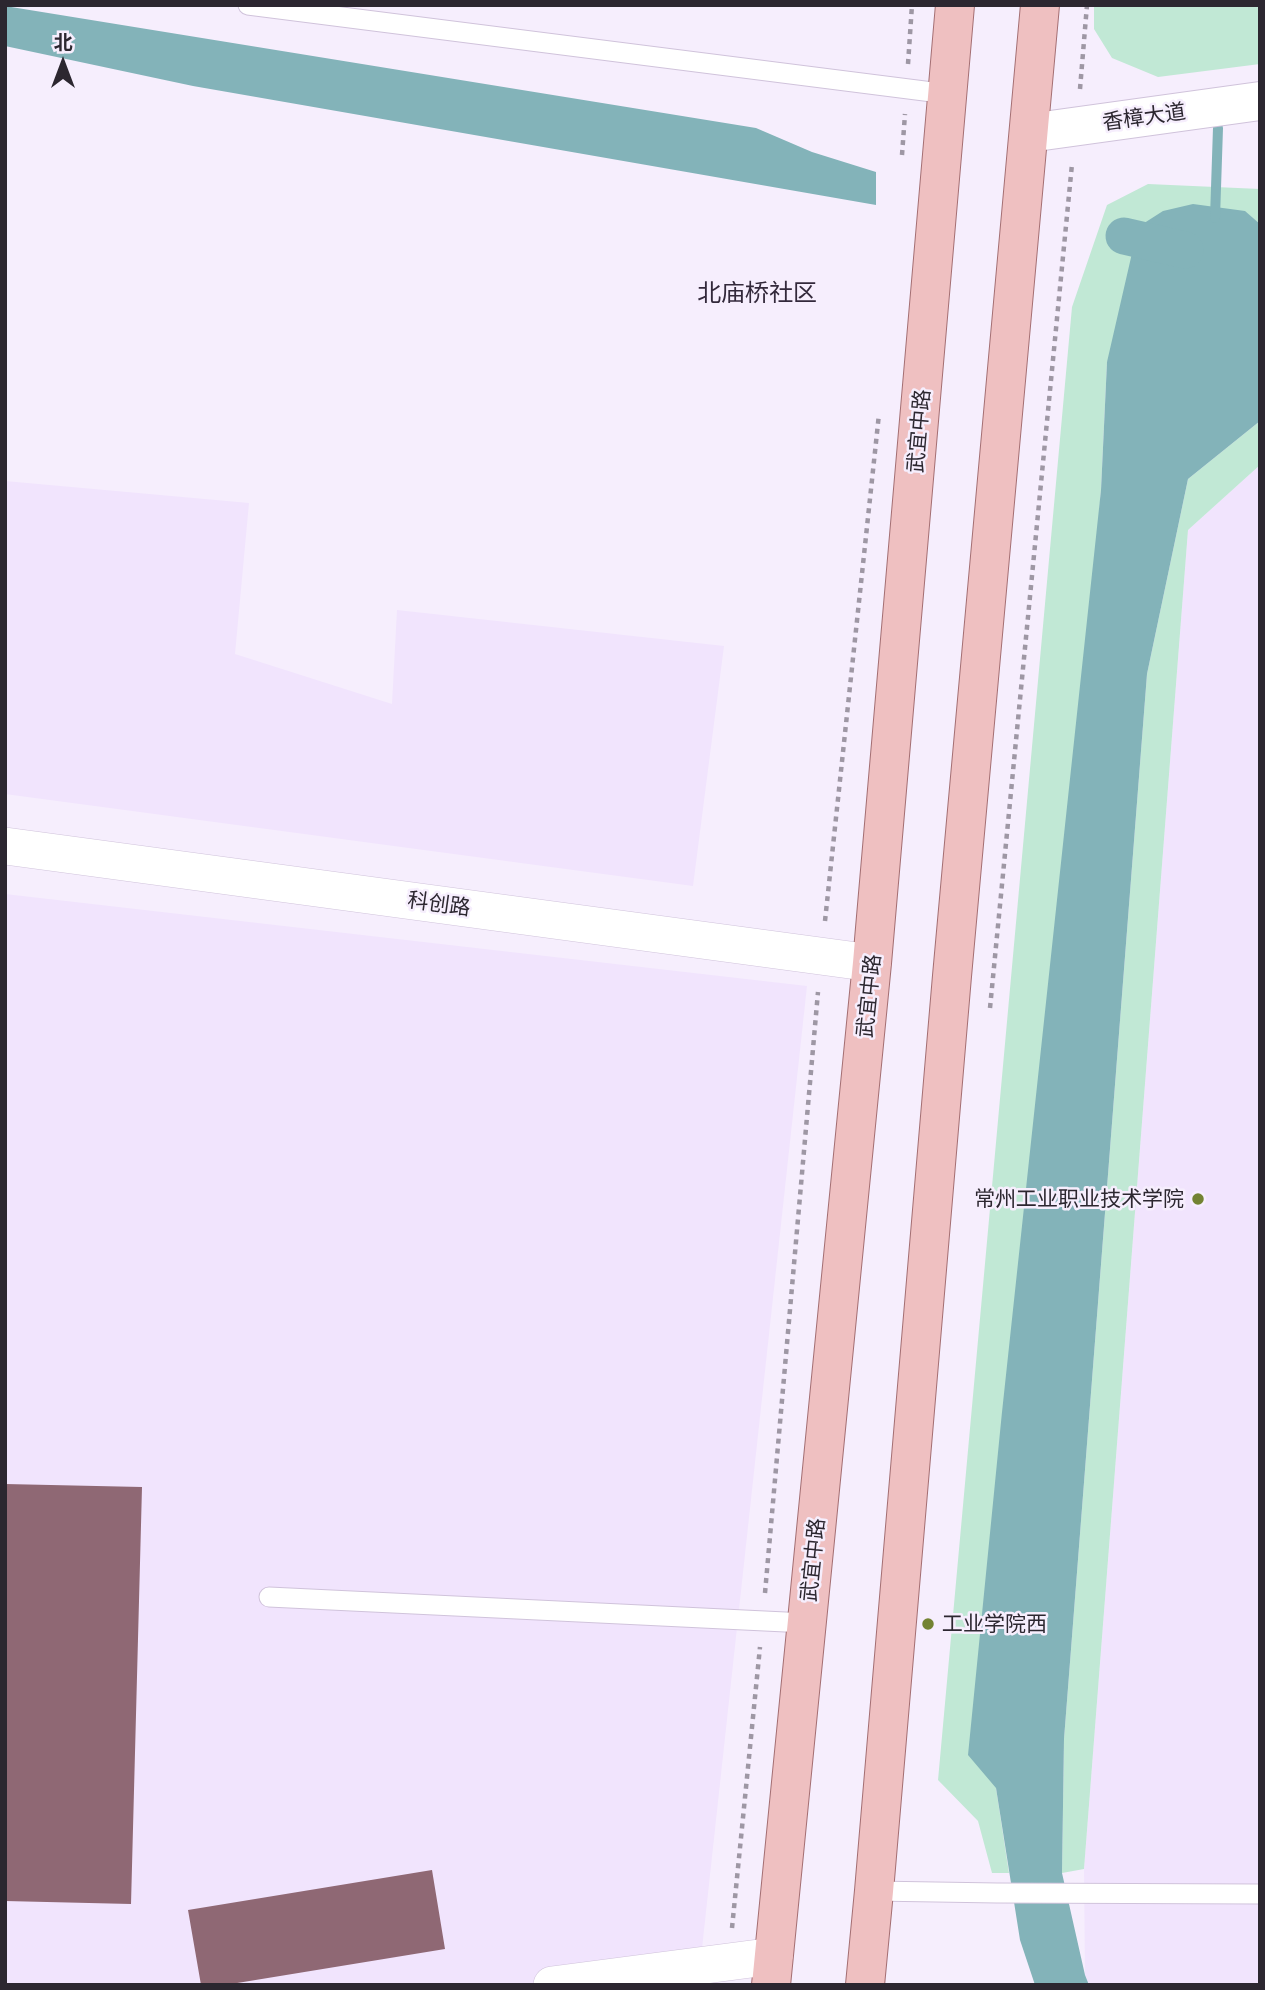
<!DOCTYPE html>
<html>
<head>
<meta charset="utf-8">
<style>
	body { margin:0 }
	#map { position:relative; width:1265px; height:1990px; overflow:hidden; background:#f6eefd; font-family:Ubuntu,"Noto Sans SC",sans-serif }
	canvas { display:block }
	.frame { position:absolute; inset:0; border:7px solid #2c2730; pointer-events:none }
	.north { position:absolute; left:28px; top:28px; width:70px; height:70px; -webkit-text-stroke:5px #f6eefd; paint-order:stroke; rotate:0deg; font-size:19px; font-weight:700; line-height:28px; text-align:center; color:#2c2730 }
	.north::after { content:''; display:block; margin:auto; width:24px; height:32px; background:#2c2730; clip-path:polygon(50% 0,100% 100%,50% 72%,0 100%) }
</style>
</head>
<body>
<div id="map">
<canvas width="1265" height="1990"></canvas>
<div class="frame"></div>
<div class="north">北</div>
</div>
<script>
const context = document.querySelector('canvas').getContext('2d');
context.lineJoin = 'round';
function paint(path, color) { context.fillStyle = color; context.fill(path, 'evenodd'); }
const toPath = rows => new Path2D(rows.map(r => 'M' + r).join(''));
function stroke(path, color, width, dash) { context.strokeStyle = color; context.lineWidth = width; context.lineCap = dash ? 'butt' : 'round'; context.setLineDash(dash || []); context.stroke(path); }
function drawText(font, color, halo, rows, align = 'center') {
  context.font = font + ' Ubuntu,"Noto Sans SC",sans-serif'; context.lineWidth = 5; context.setLineDash([]); context.textBaseline = 'middle'; context.strokeStyle = halo; context.fillStyle = color; for (const [text, x, y, turn = 0] of rows) {
    context.save(); context.translate(x, y); context.rotate((+turn || 0) * Math.PI / 180); context.textAlign = isNaN(turn) ? turn : align; if (halo) context.strokeText(text, 0, 0); context.fillText(text, 0, 0); context.restore();
  }
}
const built = toPath([
	[1260,465,1260,1985,1089,1985,1085,1975,1084,1869,1188,530],
	[5,481,249,503,235,654,392,704,397,610,724,646,693,886,5,794],
	[5,894,807,986,698,1985,5,1985]
]);
const green = toPath([
	[1094,5,1260,5,1260,64,1158,77,1112,58,1094,29],
	[1148,184,1260,189,1260,224,1244,211,1107,362,1101,490,996,1788,1009,1873,992,1873,978,1821,938,1780,1072,307,1107,205],
	[1260,421,1260,465,1188,530,1084,1869,1062,1873,1064,1739,1147,674,1188,479]
]);
const water = toPath([
	[5,6,756,128,812,152,876,172,876,205,193,86,5,46],
	[1193,204,1245,211,1260,224,1260,421,1188,479,1147,674,1064,1739,1062,1873,1085,1975,1089,1985,1035,1985,1020,1940,996,1788,968,1755,1002,1412,1101,490,1107,362,1138,227,1163,211]
]);
const stream = toPath([
	[1215,218,1218,128]
]);
const canal = toPath([
	[1124,236,1185,250]
]);
const building = toPath([
	[5,1484,142,1487,131,1904,5,1901],
	[432,1870,445,1949,225,1985,201,1985,188,1910]
]);
const path = toPath([
	[908,64,912,5],
	[1080,89,1087,5],
	[902,155,905,114],
	[825,921,879,414],
	[990,1008,1072,164],
	[765,1593,818,992],
	[732,1928,760,1647]
]);
const lane = toPath([
	[248,5,948,94],
	[269,1597,806,1623],
	[874,1891,997,1893,1260,1894]
]);
const street = toPath([
	[5,846,872,963],
	[552,1985,774,1956]
]);
const secondary = toPath([
	[1029,133,1260,101]
]);
const primary = toPath([
	[771,1985,872,963,955,5],
	[865,1985,874,1891,952,976,1040,5]
]);
const markers = [
	[1198,1199,7,"#738332"],
	[928,1624,7,"#738332"]
];
const streetNames = [
	["香樟大道",1144,117,-8],
	["武宜中路",919,431,-85],
	["科创路",439,904,8],
	["武宜中路",869,996,-84],
	["武宜中路",813,1560,-84]
];
const poiNames = [
	["常州工业职业技术学院",1184,1199],
	["工业学院西",942,1624,"left"]
];
const quarterNames = [
	["北庙桥社区",757,293]
];
paint(built, '#f1e4fd');
paint(green, '#c1e8d5');
paint(water, '#83b3b9');
stroke(stream, '#83b3b9', 10);
stroke(canal, '#83b3b9', 37);
paint(building, '#8f6874');
stroke(lane, '#d0c3db', 21);
stroke(street, '#d0c3db', 38);
stroke(secondary, '#d0c3db', 40);
stroke(primary, '#a46f73', 40);
stroke(path, '#9e97a4', 4.5, [5, 5]);
stroke(lane, '#fff', 19);
stroke(street, '#fff', 37);
stroke(secondary, '#fff', 38);
stroke(primary, '#efc0c1', 38);
for (const [x, y, r, color] of markers) { const dot = new Path2D(); dot.arc(x, y, r, 0, 2 * Math.PI); context.fillStyle = color; context.fill(dot); stroke(dot, '#f6eefd', 2.5); }
drawText('21px', '#2c2730', '#f6eefd', streetNames);
drawText('21px', '#2c2730', '#f6eefd', poiNames, 'right');
drawText('24px', '#33293b', '#f6eefd', quarterNames);
</script>
</body>
</html>
